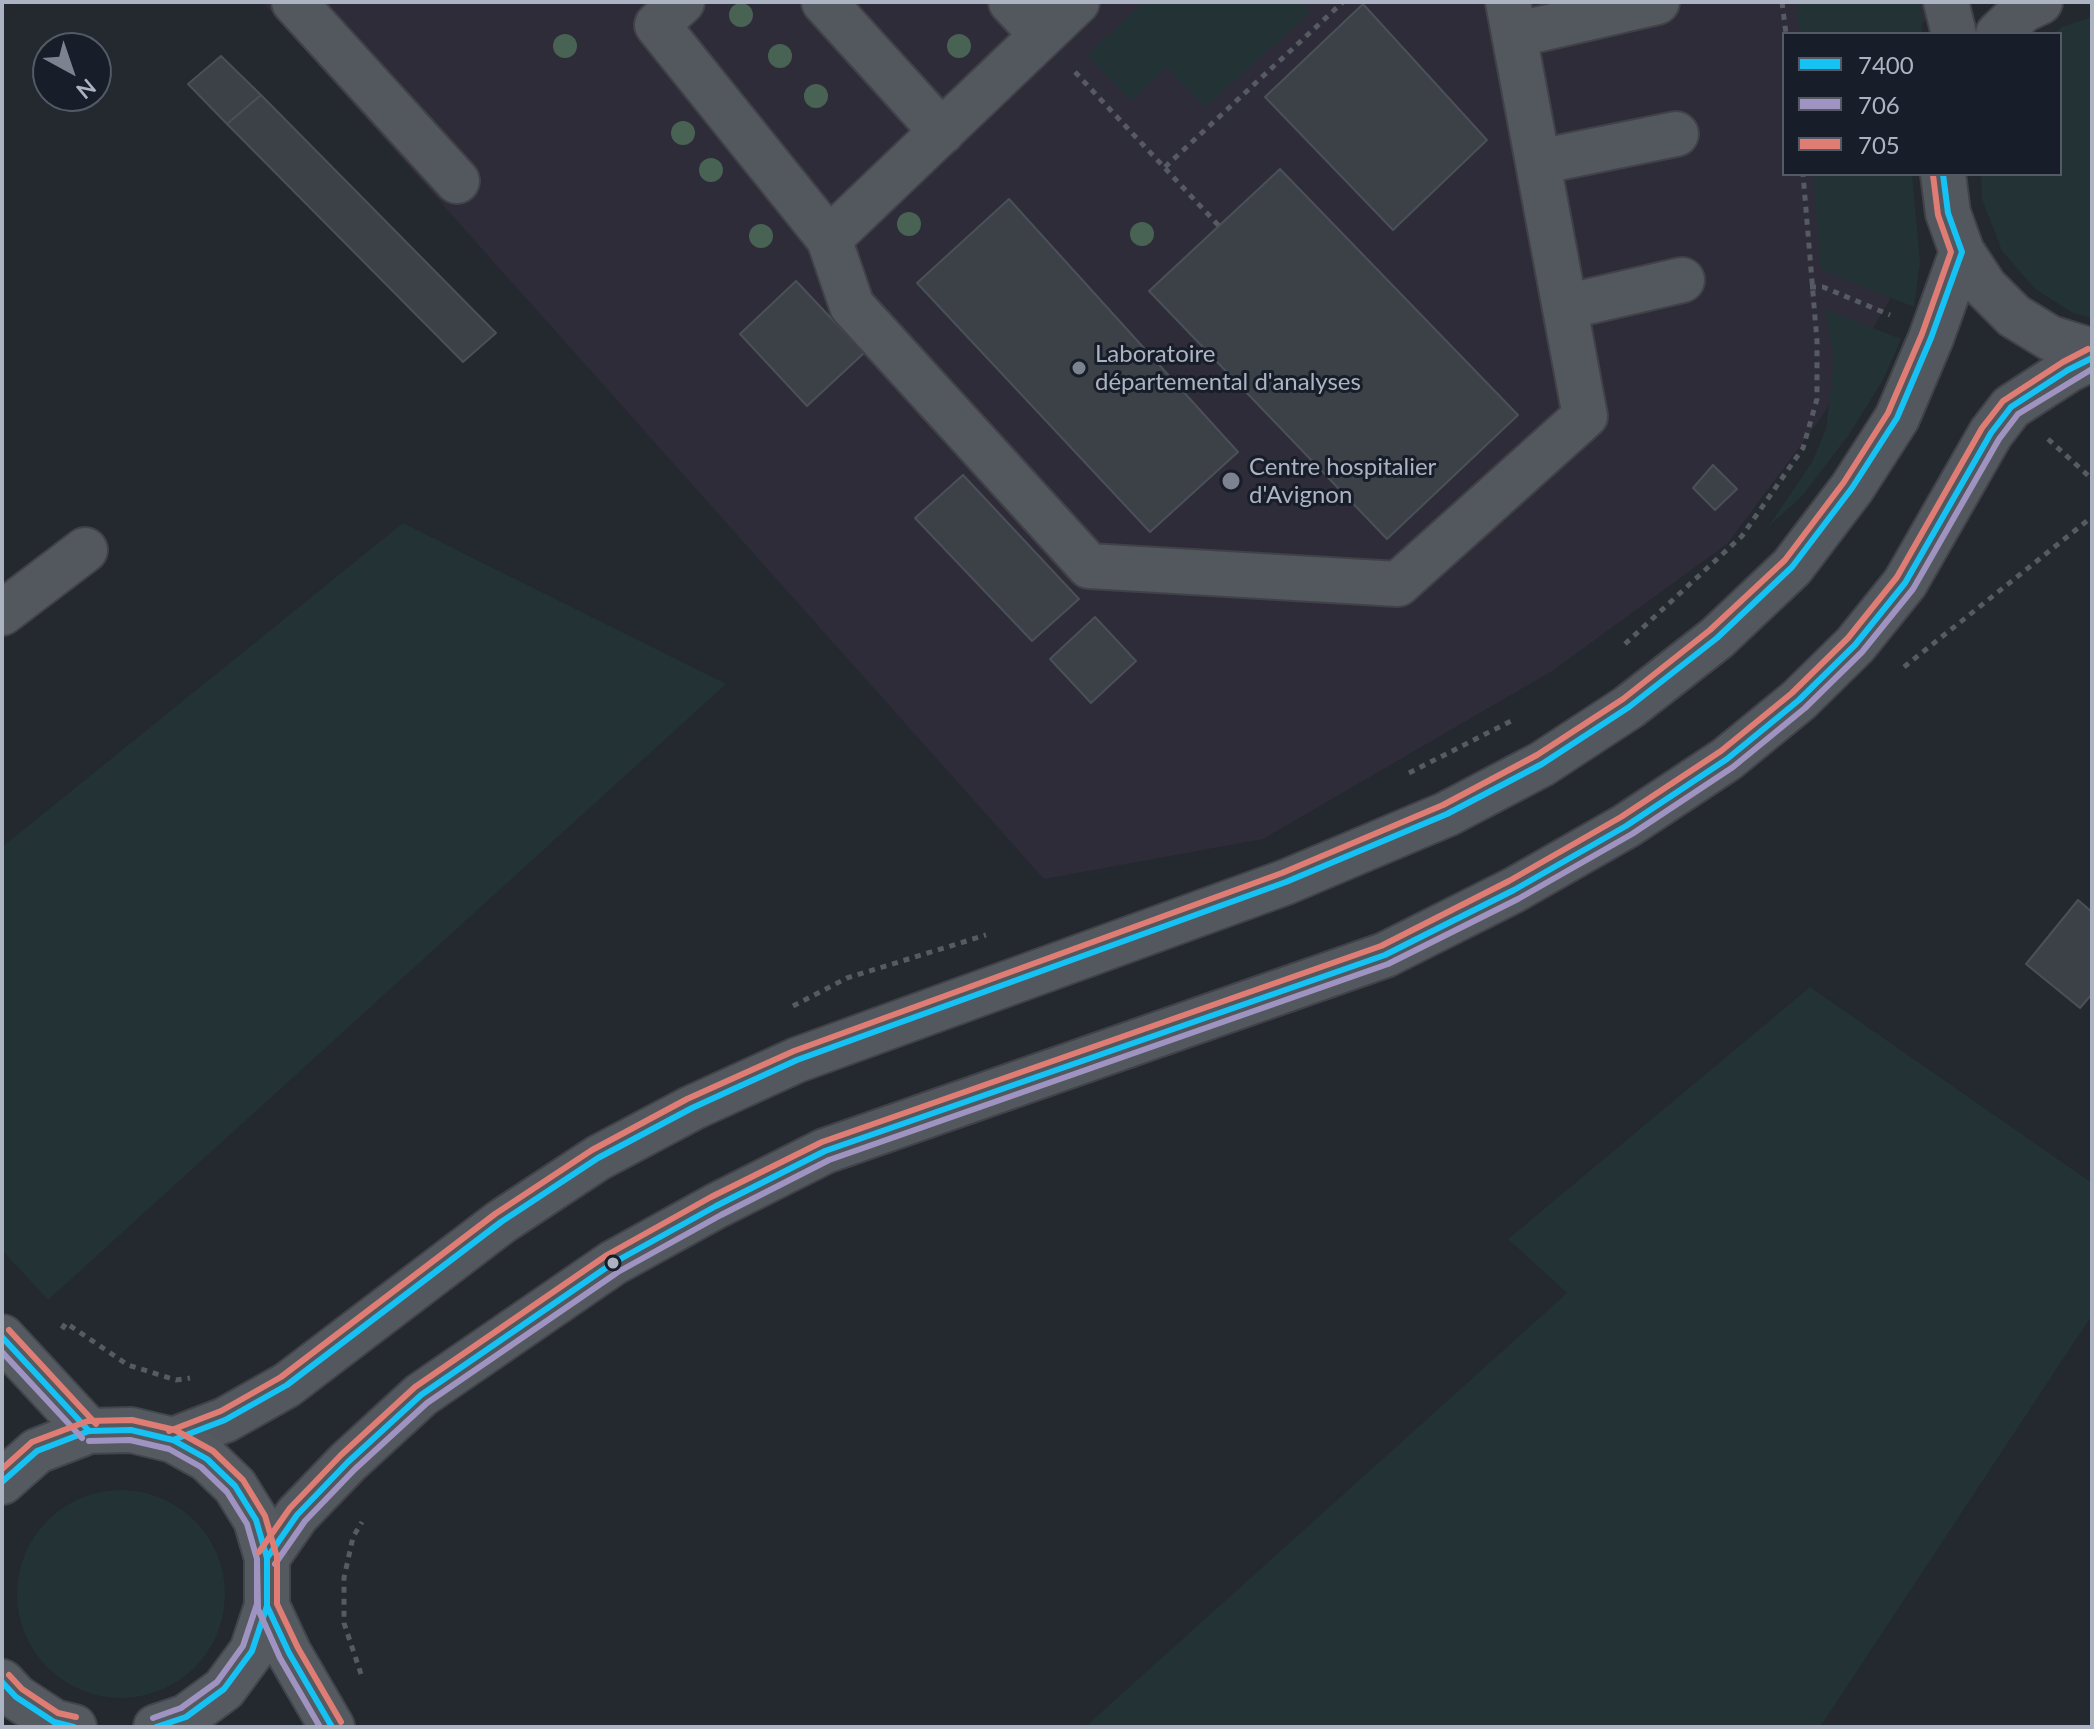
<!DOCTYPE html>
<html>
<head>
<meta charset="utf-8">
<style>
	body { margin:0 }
	#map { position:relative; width:2094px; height:1729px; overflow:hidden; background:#24282f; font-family:Lato,sans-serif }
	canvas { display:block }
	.frame { position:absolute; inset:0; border:4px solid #acb3c2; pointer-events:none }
	.legend { position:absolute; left:1782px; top:32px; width:280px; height:144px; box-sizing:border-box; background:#181e29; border:2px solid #535a66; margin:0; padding:10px 14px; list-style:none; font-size:24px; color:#acb3c2 }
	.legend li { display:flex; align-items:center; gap:16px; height:40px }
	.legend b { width:40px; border:2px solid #535a66 }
	.north { position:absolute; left:32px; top:32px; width:80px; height:80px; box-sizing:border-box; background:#181e29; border:2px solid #535a66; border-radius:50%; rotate:140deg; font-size:22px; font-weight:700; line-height:32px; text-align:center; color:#acb3c2 }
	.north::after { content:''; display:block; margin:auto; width:28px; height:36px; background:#7c828f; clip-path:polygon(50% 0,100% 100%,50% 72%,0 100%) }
</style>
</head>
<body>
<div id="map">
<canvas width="2094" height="1729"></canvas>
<div class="frame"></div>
<ul class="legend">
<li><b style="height:10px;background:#16c1f3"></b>7400</li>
<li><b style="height:10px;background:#9f94c1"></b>706</li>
<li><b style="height:10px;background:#df7d74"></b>705</li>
</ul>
<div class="north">N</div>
</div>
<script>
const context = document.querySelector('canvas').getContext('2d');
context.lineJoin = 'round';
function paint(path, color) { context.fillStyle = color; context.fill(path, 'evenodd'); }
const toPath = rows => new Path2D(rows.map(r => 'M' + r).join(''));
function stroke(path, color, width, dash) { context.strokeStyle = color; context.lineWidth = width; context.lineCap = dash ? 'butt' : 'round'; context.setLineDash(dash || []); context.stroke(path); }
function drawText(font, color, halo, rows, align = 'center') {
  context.font = font + ' Lato,sans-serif'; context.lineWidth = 6; context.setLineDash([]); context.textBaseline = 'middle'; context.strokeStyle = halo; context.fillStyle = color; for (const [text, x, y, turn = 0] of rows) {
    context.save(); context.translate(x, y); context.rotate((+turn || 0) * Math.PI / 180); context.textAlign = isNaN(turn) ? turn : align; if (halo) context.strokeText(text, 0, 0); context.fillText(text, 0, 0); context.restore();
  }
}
const medical = toPath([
	[262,2,1939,2,1915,34,1784,34,1784,174,1875,174,1900,282,1821,418,1727,544,1552,671,1263,839,1044,879]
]);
const green = toPath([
	[1143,2,1300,2,1311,12,1205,107,1167,67,1132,101,1087,55],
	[1796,2,1920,2,1922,34,1800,34],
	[2092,17,2092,318,2073,313,2035,289,2002,251,1982,199,1981,174,2060,174,2060,34,2053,34,2062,27],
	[1813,174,1912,174,1920,262,1914,307,1821,270],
	[1825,309,1901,339,1883,380,1848,436,1802,496,1768,527,1812,462,1826,429,1834,361],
	[403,523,726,684,48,1300,2,1250,2,847],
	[1810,987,2092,1183,2092,1315,1820,1727,1085,1727,1567,1293,1508,1239],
	'17 1594a104 104 0 1 1 208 0a104 104 0 1 1-208 0Z'
]);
const building = toPath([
	[1363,4,1487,140,1393,230,1265,97,1363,4],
	[221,56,261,95,227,124,188,84,221,56],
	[261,95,496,333,463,362,227,124,261,95],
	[1280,169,1518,415,1387,539,1149,291,1280,169],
	[1009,199,1238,452,1150,532,917,283,1009,199],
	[796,281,864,353,807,406,740,334,796,281],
	[1713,465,1737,489,1715,510,1693,488,1713,465],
	[963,475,1079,599,1032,641,915,518,963,475],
	[1095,617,1136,661,1091,703,1050,659,1095,617],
	[2078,900,2092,912,2092,994,2080,1008,2026,964,2078,900]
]);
const path = toPath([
	[1782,2,1786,34],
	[1075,72,1219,226],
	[1165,167,1343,2],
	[1810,287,1823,287,1890,315],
	[2048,439,2092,479],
	[1625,644,1742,536,1803,448,1817,399,1817,341,1803,174],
	[1904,667,2092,517],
	[1409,773,1511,721],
	[793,1006,847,978,986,935],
	[62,1329,66,1323,128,1365,176,1380,190,1378],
	[361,1674,344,1623,344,1578,353,1537,362,1522]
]);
const minor = toPath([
	[294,2,457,181],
	[682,2,657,25,829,239],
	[824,2,942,132],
	[1011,2,1042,35],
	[1077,2,829,239,852,306,1089,566,1398,584,1585,416,1508,2],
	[1946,2,1954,34],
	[1998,34,2023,10,2040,2],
	[1514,35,1657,2],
	[1538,162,1676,134],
	[1943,174,1948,213,1962,252,1985,287,2014,316,2050,338,2092,351],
	[1565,307,1682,280],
	[2,613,85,550],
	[173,1440,225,1420,287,1385,501,1222,598,1158,692,1108,797,1060,1286,882,1447,814,1542,764,1629,707,1717,638,1792,567,1852,488,1897,418,1931,338,1962,252],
	[267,1558,297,1515,348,1462,421,1395,613,1263,716,1206,825,1151,1385,955,1514,890,1626,826,1727,759,1799,700,1855,645,1905,583,1991,433,2011,407,2068,370,2092,358]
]);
const major = toPath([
	[2,1337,89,1431],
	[2,1482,37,1451,89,1431,131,1430,173,1440,207,1459,235,1486,256,1520,267,1558,267,1606,252,1651,224,1689,186,1717,156,1727],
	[267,1606,289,1653,332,1727],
	[2,1682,16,1697,54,1722,74,1727]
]);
const bus1 = toPath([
	[1943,174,1948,213,1962,252],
	[2,1337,89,1431],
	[173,1440,225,1420,287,1385,501,1222,598,1158,692,1108,797,1060,1286,882,1447,814,1542,764,1629,707,1717,638,1792,567,1852,488,1897,418,1931,338,1962,252],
	[2,1482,37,1451,89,1431,131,1430,173,1440,207,1459,235,1486,256,1520,267,1558,267,1606,252,1651,224,1689,186,1717,156,1727],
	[267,1558,297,1515,348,1462,421,1395,613,1263,716,1206,825,1151,1385,955,1514,890,1626,826,1727,759,1799,700,1855,645,1905,583,1991,433,2011,407,2068,370,2092,358],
	[267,1559,267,1606,289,1653,332,1727],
	[2,1682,16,1697,54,1722,74,1727]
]);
const bus2 = toPath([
	[2,1352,82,1438],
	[89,1441,130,1440,169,1449,201,1467,227,1492,247,1524,257,1559,257,1604,243,1646,217,1682,181,1708,153,1718],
	[257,1559,258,1609,280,1658,320,1727],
	[275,1564,305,1521,355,1469,427,1403,618,1272,721,1215,829,1160,1388,964,1518,899,1632,834,1733,767,1805,708,1862,652,1913,589,1999,439,2018,414,2092,369]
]);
const bus3 = toPath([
	[9,1330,96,1424],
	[169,1431,221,1411,281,1377,495,1214,592,1150,687,1099,794,1051,1282,873,1443,805,1537,755,1623,699,1710,630,1785,560,1844,482,1888,413,1922,334,1951,252,1938,215,1933,175],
	[2,1469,32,1442,88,1421,132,1420,175,1430,213,1451,243,1480,265,1516,277,1557,277,1604,298,1648,341,1722],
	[259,1552,290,1508,341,1455,415,1387,607,1255,711,1197,822,1142,1381,946,1509,881,1621,817,1721,751,1792,693,1848,638,1897,577,1982,428,2003,401,2063,362,2088,349],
	[9,1675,22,1689,58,1713,76,1717]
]);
const trees = [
	[741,15],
	[565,46],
	[959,46],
	[780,56],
	[816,96],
	[683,133],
	[711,170],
	[909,224],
	[1142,234],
	[761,236]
];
const markers = [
	[1079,368,8,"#7c828f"],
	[1231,481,10,"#7c828f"],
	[613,1263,7,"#acb3c2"]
];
const poiNames = [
	["Laboratoire",1095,354],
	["départemental d'analyses",1095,382],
	["Centre hospitalier",1249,467],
	["d'Avignon",1249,495]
];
paint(medical, '#2e2c38');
paint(green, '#223235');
paint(building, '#3c4047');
stroke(building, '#4b5058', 2);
stroke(minor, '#404248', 48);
stroke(major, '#41454c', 48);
stroke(path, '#565a61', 5, [6, 6]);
stroke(minor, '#53575e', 44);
stroke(major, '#555960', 44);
stroke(bus1, '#16c1f3', 6);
stroke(bus2, '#9f94c1', 6);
stroke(bus3, '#df7d74', 6);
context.fillStyle = '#486254';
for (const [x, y] of trees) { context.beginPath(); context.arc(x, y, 12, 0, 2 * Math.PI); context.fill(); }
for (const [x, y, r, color] of markers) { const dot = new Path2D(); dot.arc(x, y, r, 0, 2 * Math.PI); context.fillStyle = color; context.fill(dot); stroke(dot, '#181e29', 3); }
drawText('24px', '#acb3c2', '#181e29', poiNames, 'left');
</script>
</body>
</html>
